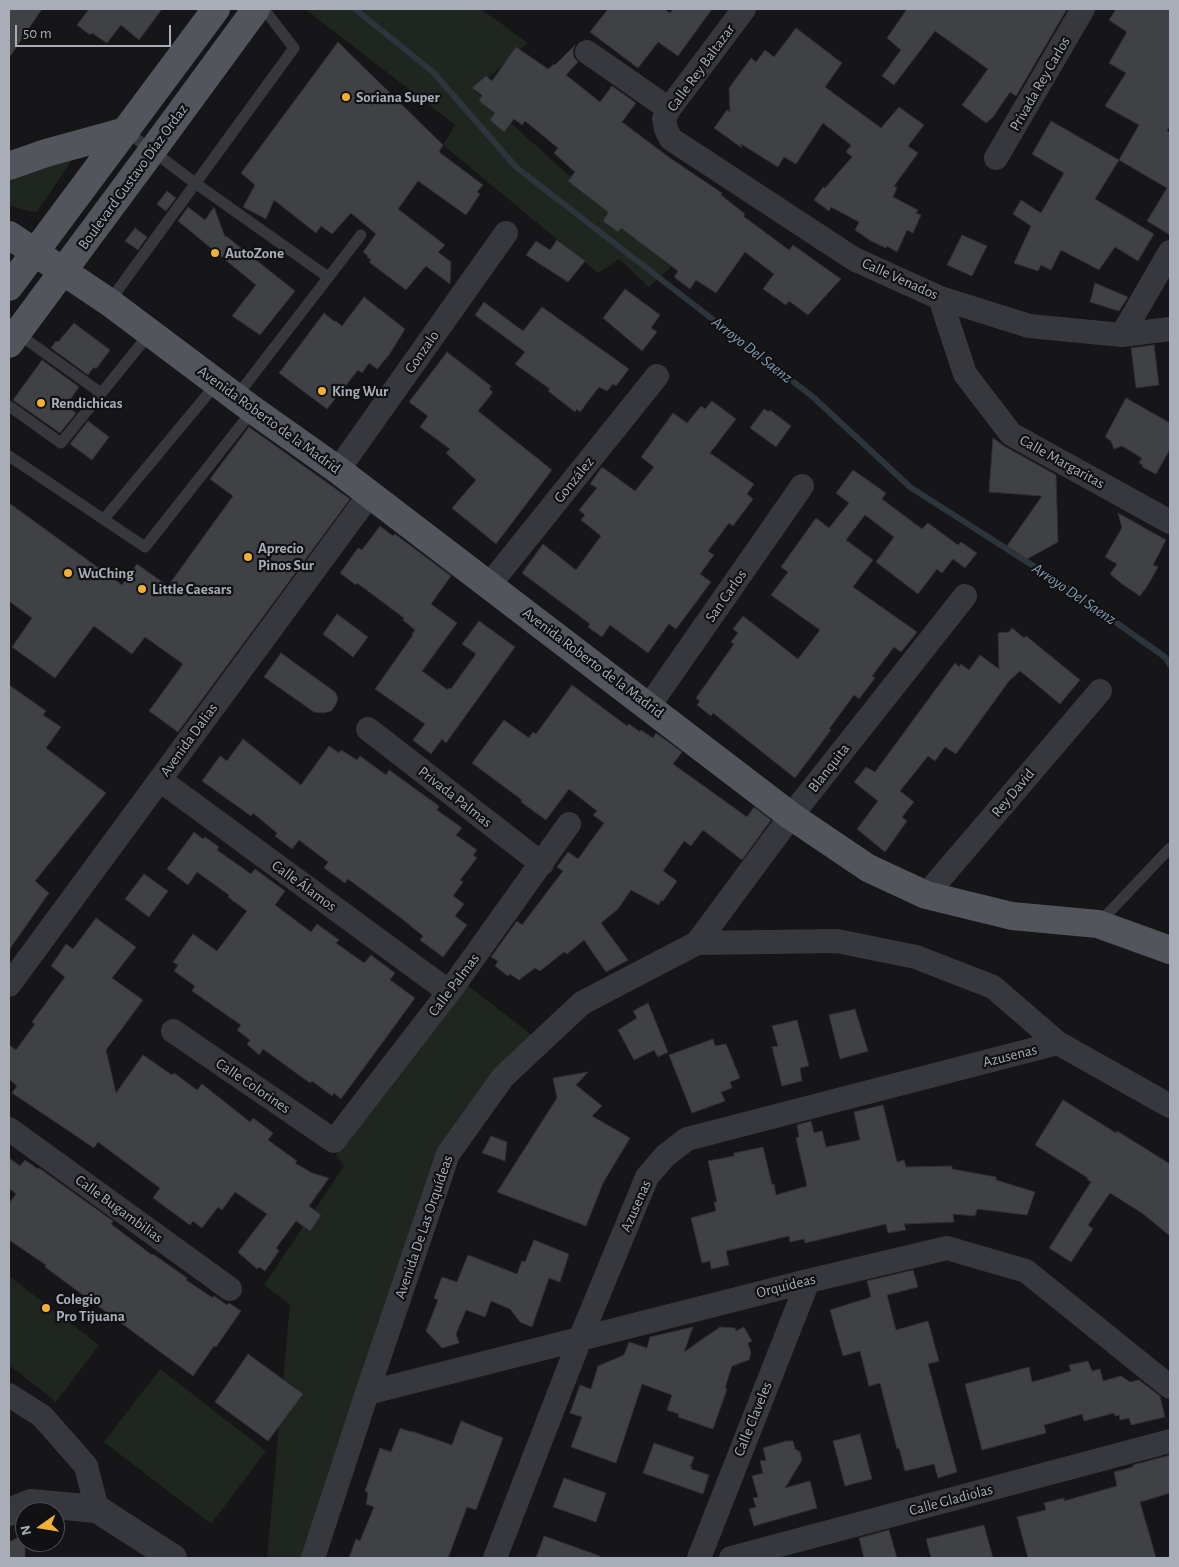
<!DOCTYPE html>
<html>
<head>
<meta charset="utf-8">
<style>
	body { margin:0 }
	#map { position:relative; width:1179px; height:1567px; overflow:hidden; background:#161618; font-family:"Alegreya Sans",sans-serif }
	canvas { display:block }
	.frame { position:absolute; inset:0; border:10px solid #a8adb8; pointer-events:none }
	.north { position:absolute; left:15px; top:1502px; width:50px; height:50px; box-sizing:border-box; background:#111113; border:1px solid #4d4f55; border-radius:50%; rotate:257deg; font-size:14px; font-weight:700; line-height:20px; text-align:center; color:#a8adb8 }
	.north::after { content:''; display:block; margin:auto; width:18px; height:22px; background:#f2b134; clip-path:polygon(50% 0,100% 100%,50% 72%,0 100%) }
	.scale { position:absolute; left:15px; top:25px; width:156px; height:22px; box-sizing:border-box; border:2px solid #a8adb8; border-top:0; padding-left:6px; font-size:15px; line-height:18px; white-space:nowrap; color:#a8adb8; -webkit-text-stroke:4px #111113; paint-order:stroke }
</style>
</head>
<body>
<div id="map">
<canvas width="1179" height="1567"></canvas>
<div class="frame"></div>
<div class="north">N</div>
<div class="scale">50 m</div>
</div>
<script>
const context = document.querySelector('canvas').getContext('2d');
context.lineJoin = 'round';
function paint(path, color) { context.fillStyle = color; context.fill(path, 'evenodd'); }
const toPath = rows => new Path2D(rows.map(r => 'M' + r).join(''));
function stroke(path, color, width, dash) { context.strokeStyle = color; context.lineWidth = width; context.lineCap = dash ? 'butt' : 'round'; context.setLineDash(dash || []); context.stroke(path); }
function drawText(font, color, halo, rows, align = 'center') {
  context.font = font + ' "Alegreya Sans",sans-serif'; context.lineWidth = 4.5; context.setLineDash([]); context.textBaseline = 'middle'; context.strokeStyle = halo; context.fillStyle = color; for (const [text, x, y, turn = 0] of rows) {
    context.save(); context.translate(x, y); context.rotate((+turn || 0) * Math.PI / 180); context.textAlign = isNaN(turn) ? turn : align; if (halo) context.strokeText(text, 0, 0); context.fillText(text, 0, 0); context.restore();
  }
}
const green = toPath([
	[305,9,481,9,528,43,474,90,671,267,649,287,619,259,598,273,443,145,455,125],
	[82,145,37,212,28,211,9,205,9,176],
	[466,984,537,1039,452,1149,309,1558,267,1558,290,1304,264,1285,344,1166,336,1155],
	[9,1276,99,1345,56,1402,9,1365],
	[160,1369,266,1451,211,1524,104,1442]
]);
const stream = toPath([
	[355,9,433,72,516,167,813,397,910,487,1060,583,1165,657,1170,665]
]);
const building = toPath([
	[9,9,42,9,9,58,9,9],
	[89,9,162,9,139,40,121,25,107,43,92,33,90,35,77,25,89,9],
	[608,9,664,9,670,13,674,9,712,9,678,56,658,42,638,68,590,32,608,9],
	[907,9,1067,9,1016,96,1010,92,993,117,986,123,962,105,988,69,935,31,894,85,882,76,901,50,887,38,907,9],
	[1116,9,1170,9,1170,125,1167,131,1170,133,1170,235,1147,221,1167,188,1119,160,1139,125,1105,106,1126,73,1109,63,1127,32,1109,20,1116,9],
	[796,28,842,63,825,87,881,128,899,107,924,125,908,146,918,153,894,186,897,188,893,197,918,210,916,213,921,215,913,233,907,230,897,252,887,246,886,248,871,241,855,230,859,222,831,207,829,211,814,200,823,187,825,188,852,157,846,152,851,145,823,123,796,164,784,157,778,167,741,144,742,148,714,128,727,110,730,112,729,88,751,58,756,62,765,50,774,57,796,28],
	[338,42,443,145,439,152,483,185,477,192,480,194,466,215,418,181,398,209,445,245,438,252,451,262,450,284,426,266,406,290,369,262,371,260,367,257,368,256,363,252,376,234,351,213,332,234,321,226,316,233,274,200,266,219,243,207,255,185,241,173,338,42],
	[575,45,573,51,574,57,578,62,566,75,600,102,612,86,636,103,622,122,670,158,722,193,721,195,745,214,743,216,789,250,793,245,841,279,808,315,789,301,786,305,763,289,774,274,745,252,716,293,696,280,690,289,674,277,678,271,621,228,618,232,603,221,608,213,608,212,568,181,575,172,554,153,558,148,525,121,522,125,514,119,504,132,490,120,495,113,479,101,482,95,472,88,486,76,492,81,516,47,548,69,554,64,555,65,575,45],
	[1051,121,1119,160,1095,199,1154,234,1138,261,1115,247,1099,270,1061,250,1051,270,1041,265,1038,271,1014,263,1031,226,1013,214,1021,200,1041,213,1064,173,1032,154,1051,121],
	[167,191,176,198,166,211,157,204,167,191],
	[188,207,205,220,214,207,225,237,226,236,295,291,260,335,232,316,256,285,178,221,188,207],
	[135,228,147,237,138,250,125,241,135,228],
	[962,235,987,246,972,276,947,265,962,235],
	[557,240,585,261,568,282,526,255,536,241,550,250,557,240],
	[1095,283,1128,297,1119,311,1090,302,1095,283],
	[625,289,660,315,651,328,657,332,642,351,603,318,625,289],
	[364,297,405,329,389,355,377,369,369,363,362,373,358,370,327,409,279,373,324,313,335,322,336,321,342,326,364,297],
	[484,302,523,331,542,307,629,369,616,386,613,384,607,391,599,387,580,412,577,409,575,412,548,391,550,389,515,364,525,352,475,315,484,302],
	[74,323,110,350,96,369,94,367,88,375,51,348,56,341,58,342,74,323],
	[1154,345,1159,385,1136,388,1131,348,1154,345],
	[447,352,491,386,489,389,493,392,478,411,552,470,496,544,452,508,476,480,446,453,450,449,420,427,428,416,409,402,447,352],
	[42,360,79,387,66,405,76,413,60,433,13,400,42,360],
	[1126,398,1170,423,1170,449,1156,474,1142,467,1143,465,1139,463,1142,458,1122,446,1114,449,1111,441,1105,437,1126,398],
	[712,401,736,419,710,453,754,484,747,494,753,499,733,526,729,523,708,551,714,555,700,574,711,582,676,629,669,624,648,653,610,625,602,637,588,627,590,624,522,573,543,544,576,570,601,536,581,520,585,515,579,510,597,488,590,484,602,467,635,491,654,467,641,457,673,413,687,423,701,406,705,409,712,401],
	[764,409,769,412,770,410,791,426,776,447,750,428,764,409],
	[88,421,109,437,92,460,70,444,88,421],
	[249,427,350,499,178,732,149,711,183,664,145,637,132,654,94,626,55,678,12,647,32,618,9,601,9,503,122,585,137,564,168,586,233,496,210,479,249,427],
	[993,438,1004,446,1056,475,1058,542,1027,559,1007,546,1042,496,989,492,993,438],
	[853,470,886,493,882,499,922,529,928,523,958,545,961,542,977,553,965,568,953,559,942,573,937,569,918,594,876,562,894,537,865,515,846,540,873,560,853,587,917,632,901,652,894,647,872,676,875,678,859,699,854,695,829,729,831,730,795,778,713,713,711,716,697,705,700,701,696,698,734,644,731,642,738,633,733,629,743,616,798,659,820,630,771,595,788,572,781,567,816,518,829,528,849,503,836,493,853,470],
	[1118,513,1166,540,1153,565,1158,567,1145,590,1144,590,1140,596,1122,584,1110,574,1117,564,1105,557,1122,528,1118,513],
	[380,526,393,536,395,534,451,576,431,604,457,623,422,671,448,690,449,688,451,689,476,654,462,644,479,621,515,647,446,743,442,739,431,754,413,740,425,724,375,689,413,635,412,634,415,630,403,620,404,618,357,583,356,585,340,573,358,548,362,550,380,526],
	[337,614,368,637,353,657,323,634,337,614],
	[1012,628,1024,638,1026,636,1036,644,1080,680,1060,704,1020,671,1009,681,956,754,945,747,935,761,928,756,900,791,914,802,902,817,907,821,885,852,857,829,878,801,854,782,866,767,875,772,955,663,959,667,961,664,969,670,980,655,999,669,998,633,1009,632,1012,628],
	[281,653,335,692,338,698,335,706,331,711,323,713,314,712,264,677,281,653],
	[9,685,46,711,43,715,61,727,46,748,106,793,35,881,49,893,9,950,9,685],
	[572,685,627,726,629,724,640,732,641,730,653,738,656,733,682,752,673,764,747,817,754,807,771,820,742,860,703,830,691,846,684,841,663,871,677,881,663,901,661,900,659,905,631,890,618,909,601,923,628,960,606,972,584,940,567,954,564,952,540,971,535,968,519,980,510,974,508,976,495,966,498,961,491,957,517,921,522,925,563,871,557,867,568,852,578,859,604,823,593,815,597,811,569,789,546,820,521,802,522,800,472,763,504,720,529,738,533,732,536,734,572,685],
	[243,739,301,785,329,746,339,753,341,750,357,760,360,756,386,775,389,770,439,806,437,810,462,828,456,835,477,850,473,855,477,858,460,880,463,882,453,896,464,904,455,916,467,925,443,957,420,940,423,936,401,918,348,879,345,883,324,868,328,862,299,840,292,849,275,836,277,833,253,813,251,816,202,781,220,756,227,761,243,739],
	[194,832,203,839,205,837,219,847,217,850,251,874,255,869,285,891,275,905,311,932,317,924,339,940,336,943,364,963,371,955,395,973,390,980,415,998,341,1099,334,1093,332,1096,312,1081,310,1083,263,1049,259,1055,247,1044,250,1040,237,1030,241,1025,192,991,195,986,174,971,178,965,173,962,193,934,217,951,247,911,228,897,229,895,197,872,188,885,167,869,194,832],
	[144,874,168,891,149,917,125,899,144,874],
	[96,918,136,947,112,978,143,1000,106,1050,116,1093,143,1055,172,1075,174,1073,197,1090,202,1084,250,1122,253,1118,273,1133,268,1140,297,1161,295,1163,312,1173,329,1178,309,1206,321,1215,310,1231,296,1221,276,1248,279,1251,265,1271,259,1267,257,1269,238,1252,267,1214,235,1192,222,1210,218,1207,202,1228,193,1221,190,1225,153,1198,160,1188,137,1171,98,1142,94,1148,12,1093,17,1086,9,1079,9,1045,16,1050,35,1024,32,1022,65,977,51,966,66,944,73,949,96,918],
	[648,1003,668,1052,658,1057,654,1050,634,1060,618,1030,637,1018,633,1011,648,1003],
	[855,1009,868,1051,840,1059,829,1015,855,1009],
	[797,1020,809,1066,800,1068,802,1081,782,1086,772,1047,778,1046,772,1026,797,1020],
	[713,1039,715,1046,726,1044,740,1078,730,1082,732,1088,721,1092,725,1101,692,1113,669,1055,713,1039],
	[588,1072,576,1085,602,1106,592,1116,630,1138,603,1183,586,1226,497,1192,557,1098,553,1078,588,1072],
	[1063,1100,1116,1133,1117,1131,1170,1164,1170,1236,1142,1213,1110,1193,1088,1225,1093,1229,1071,1262,1049,1248,1091,1182,1087,1179,1088,1178,1035,1145,1063,1100],
	[883,1105,897,1162,904,1160,906,1167,952,1166,952,1169,996,1177,996,1180,1035,1192,1027,1215,977,1209,975,1216,953,1214,954,1222,904,1224,906,1230,888,1233,886,1224,805,1243,804,1239,790,1242,789,1236,726,1251,729,1265,711,1269,710,1261,702,1263,691,1218,716,1211,714,1202,717,1202,708,1161,734,1156,734,1153,763,1147,772,1185,774,1184,776,1195,807,1186,796,1138,799,1137,797,1125,811,1121,814,1133,822,1131,826,1147,860,1140,854,1112,883,1105],
	[491,1136,507,1142,505,1161,482,1153,491,1136],
	[9,1158,20,1166,25,1160,38,1169,39,1168,113,1221,111,1224,152,1255,153,1254,187,1278,186,1280,213,1298,214,1296,227,1305,229,1303,241,1311,216,1347,214,1346,193,1376,45,1267,46,1265,9,1240,9,1203,16,1194,9,1188,9,1158],
	[534,1240,569,1254,560,1282,549,1278,532,1327,520,1322,510,1309,491,1301,485,1317,466,1310,456,1334,459,1343,442,1348,426,1331,438,1300,434,1298,442,1277,457,1282,468,1255,517,1274,522,1261,525,1262,534,1240],
	[913,1270,918,1287,887,1295,896,1330,928,1321,939,1361,928,1364,957,1472,938,1478,934,1464,905,1471,899,1448,897,1449,880,1383,869,1386,860,1351,843,1356,830,1310,871,1297,867,1281,913,1270],
	[693,1327,684,1352,720,1327,735,1328,736,1331,744,1327,752,1341,748,1343,751,1353,749,1360,732,1366,725,1388,727,1389,713,1429,678,1417,679,1414,667,1410,672,1395,642,1384,616,1463,571,1447,582,1417,570,1413,580,1385,591,1389,598,1366,624,1355,629,1342,647,1348,650,1337,693,1327],
	[248,1354,303,1394,268,1441,215,1402,248,1354],
	[1088,1361,1092,1371,1100,1369,1103,1381,1121,1376,1130,1382,1139,1380,1160,1396,1165,1417,1131,1425,1129,1418,1120,1420,1119,1415,1115,1416,1114,1413,1084,1421,1082,1414,1044,1425,1046,1433,982,1450,965,1384,1029,1367,1032,1382,1071,1371,1069,1365,1088,1361],
	[461,1421,503,1438,476,1510,467,1507,448,1558,349,1558,356,1539,360,1541,374,1507,366,1504,368,1493,365,1491,380,1448,391,1452,400,1428,411,1432,411,1431,452,1445,461,1421],
	[860,1434,872,1479,845,1486,833,1441,860,1434],
	[786,1441,793,1441,795,1449,800,1452,802,1460,785,1488,810,1481,817,1508,754,1526,749,1509,756,1507,753,1498,758,1497,752,1476,763,1473,760,1461,766,1460,763,1448,786,1441],
	[654,1443,694,1457,690,1467,692,1467,691,1469,709,1475,703,1494,643,1473,654,1443],
	[1170,1455,1170,1493,1140,1502,1156,1558,1028,1558,1017,1517,1046,1510,1044,1503,1064,1498,1064,1501,1117,1486,1114,1472,1133,1467,1133,1465,1170,1455],
	[564,1478,606,1493,596,1522,553,1507,564,1478],
	[984,1525,993,1558,931,1558,926,1539,984,1525],
	[889,1530,897,1558,864,1558,859,1538,889,1530],
	[25,1534,25,1558,9,1558,9,1542,25,1534],
	[544,1536,600,1556,599,1558,536,1558,544,1536]
]);
const service = toPath([
	[126,131,195,183,328,277],
	[109,302,294,48,264,9],
	[17,333,101,393],
	[236,397,361,235],
	[9,406,61,443,150,333],
	[9,456,145,547,253,410],
	[104,519,217,383],
	[1098,924,1170,848]
]);
const minor = toPath([
	[744,9,669,109,664,119,666,129,671,139,854,259,940,298,1029,326,1122,335,1170,329],
	[587,52,669,109],
	[996,158,1083,9],
	[940,298,965,374,1011,434,1170,522],
	[1122,335,1170,252],
	[338,470,506,233],
	[490,584,657,376],
	[649,706,802,486],
	[368,729,542,864],
	[160,780,449,992],
	[926,895,1100,691],
	[697,943,837,941,916,957,993,987,1058,1043,1170,1106],
	[9,985,370,494],
	[173,1031,334,1141,449,992,569,824],
	[9,1129,230,1289],
	[367,1393,808,1281,947,1248,1026,1271,1170,1387],
	[9,1395,42,1416,86,1466,97,1509],
	[313,1558,367,1393,448,1154,503,1077,582,1003,697,943,791,816,965,596],
	[495,1558,580,1339,647,1177,665,1156,687,1139,1058,1043],
	[699,1558,808,1281],
	[731,1558,1170,1441]
]);
const tertiary = toPath([
	[9,1512,31,1503,97,1509,173,1558]
]);
const primary = toPath([
	[9,166,46,153,126,131],
	[9,235,109,302,253,410,338,470,791,816,868,868,926,895,1012,916,1098,924,1170,950],
	[9,287,216,9],
	[9,344,152,151,256,9]
]);
const markers = [
	[346,97,5,"#f2b134"],
	[215,253,5,"#f2b134"],
	[322,391,5,"#f2b134"],
	[41,403,5,"#f2b134"],
	[248,557,5,"#f2b134"],
	[68,573,5,"#f2b134"],
	[142,589,5,"#f2b134"],
	[46,1308,5,"#f2b134"]
];
const streetNames = [
	["Calle Rey Baltazar",701,68,-54],
	["Privada Rey Carlos",1040,84,-60],
	["Boulevard Gustavo Díaz Ordaz",133,177,-54],
	["Calle Venados",900,279,24],
	["Gonzalo",422,352,-55],
	["Avenida Roberto de la Madrid",269,420,36],
	["Calle Margaritas",1062,462,29],
	["González",574,480,-51],
	["San Carlos",726,596,-55],
	["Avenida Roberto de la Madrid",593,663,37],
	["Avenida Dalias",189,740,-54],
	["Blanquita",829,768,-52],
	["Rey David",1013,793,-50],
	["Privada Palmas",455,797,38],
	["Calle Álamos",304,886,36],
	["Calle Palmas",454,985,-53],
	["Azusenas",1010,1056,-14],
	["Calle Colorines",253,1086,34],
	["Azusenas",636,1206,-66],
	["Calle Bugambilias",119,1209,36],
	["Avenida De Las Orquídeas",424,1227,-71],
	["Orquideas",786,1286,-14],
	["Calle Claveles",753,1419,-68],
	["Calle Gladiolas",951,1500,-15]
];
const poiNames = [
	["Soriana Super",356,97],
	["AutoZone",225,253],
	["King Wur",332,391],
	["Rendichicas",51,403],
	["Aprecio",258,548],
	["Pinos Sur",258,565],
	["WuChing",78,573],
	["Little Caesars",152,589],
	["Colegio",56,1299],
	["Pro Tijuana",56,1316]
];
const waterNames = [
	["Arroyo Del Saenz",752,350,38],
	["Arroyo Del Saenz",1074,594,34]
];
paint(green, '#1e261f');
stroke(stream, '#2c353c', 6);
paint(building, '#404145');
stroke(building, '#303034', 1);
stroke(service, '#37383d', 11);
stroke(minor, '#37383d', 24);
stroke(tertiary, '#37383d', 28);
stroke(primary, '#53555c', 28);
for (const [x, y, r, color] of markers) { const dot = new Path2D(); dot.arc(x, y, r, 0, 2 * Math.PI); context.fillStyle = color; context.fill(dot); stroke(dot, '#111113', 2); }
drawText('15px', '#a8adb8', '#111113', streetNames);
drawText('bold 15px', '#a8adb8', '#111113', poiNames, 'left');
drawText('italic 16px', '#7f9bb3', '#111113', waterNames);
</script>
</body>
</html>
